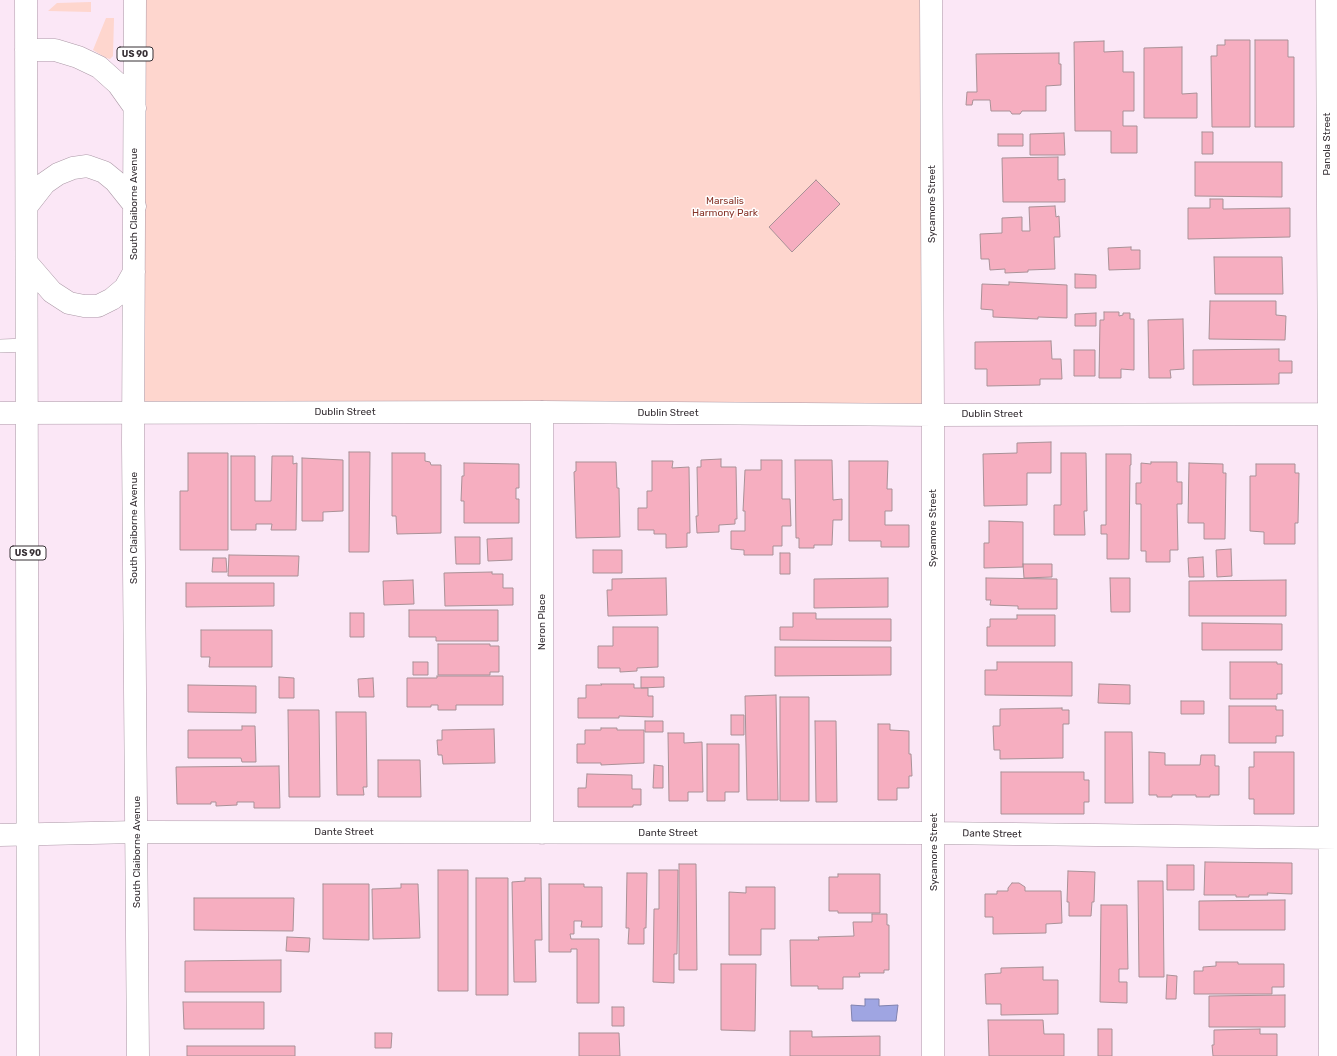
<!DOCTYPE html>
<html>
<head>
<meta charset="utf-8">
<style>
	body { margin:0 }
	canvas { display:block; background:#fbe7f6 }
</style>
</head>
<body>
<canvas width="1337" height="1056"></canvas>
<script>
const context = document.querySelector('canvas').getContext('2d');
context.lineJoin = 'round';
function paint(path, color) { context.fillStyle = color; context.fill(path, 'evenodd'); }
const toPath = rows => new Path2D(rows.map(r => 'M' + r).join(''));
function stroke(path, color, width, dash) { context.strokeStyle = color; context.lineWidth = width; context.lineCap = dash ? 'butt' : 'round'; context.setLineDash(dash || []); context.stroke(path); }
function drawText(font, color, halo, rows, align = 'center') {
  context.font = font + ' Rubik,sans-serif'; context.lineWidth = 3; context.setLineDash([]); context.textBaseline = 'middle'; context.strokeStyle = halo; context.fillStyle = color; for (const [text, x, y, turn = 0] of rows) {
    context.save(); context.translate(x, y); context.rotate((+turn || 0) * Math.PI / 180); context.textAlign = isNaN(turn) ? turn : align; if (halo) context.strokeText(text, 0, 0); context.fillText(text, 0, 0); context.restore();
  }
}
const green = toPath([
	[135,0,931,0,933,415,133,413],
	[91,2,91,12,48,11,57,3],
	[106,18,114,18,113,56,110,59,106,58,93,50]
]);
const water = toPath([
	[865,999,879,999,879,1006,898,1005,896,1021,852,1021,851,1005,865,1006,865,999]
]);
const building = toPath([
	[1225,40,1250,40,1250,127,1212,127,1211,56,1217,56,1217,45,1225,45,1225,40],
	[1255,40,1288,40,1288,57,1294,57,1294,127,1255,127,1255,40],
	[1104,41,1104,52,1123,51,1123,72,1134,72,1134,111,1123,111,1123,126,1137,126,1137,153,1111,153,1111,131,1075,131,1074,42,1104,41],
	[1182,47,1182,94,1197,93,1197,118,1144,118,1144,48,1182,47],
	[1059,53,1059,64,1061,64,1061,85,1046,86,1046,111,1022,111,1020,114,1012,114,1010,111,991,111,990,100,973,100,972,105,966,105,967,92,977,92,976,54,1059,53],
	[1202,132,1213,132,1213,154,1202,154,1202,132],
	[1064,133,1065,155,1030,155,1030,134,1064,133],
	[998,134,1023,134,1023,146,998,146,998,134],
	[1058,157,1058,180,1065,179,1065,202,1003,202,1002,158,1058,157],
	[1195,162,1282,162,1282,197,1195,196,1195,162],
	[816,180,840,204,792,252,769,227,816,180],
	[1210,199,1223,199,1223,209,1290,208,1290,237,1188,239,1188,208,1210,208,1210,199],
	[1055,206,1056,217,1059,216,1060,237,1054,237,1055,269,1028,270,1028,272,1005,273,1005,269,990,270,989,259,981,259,980,234,1002,233,1002,218,1022,217,1022,231,1030,231,1029,207,1055,206],
	[1131,247,1131,250,1140,250,1140,269,1109,270,1108,248,1131,247],
	[1214,257,1282,257,1283,294,1215,294,1214,257],
	[1075,274,1096,275,1096,288,1075,288,1075,274],
	[1009,282,1067,285,1067,318,1038,317,1038,319,993,317,993,310,981,309,982,284,1009,285,1009,282],
	[1210,301,1276,301,1276,315,1286,316,1285,340,1209,339,1210,301],
	[1104,312,1119,312,1119,316,1123,315,1123,313,1130,313,1130,319,1134,319,1134,370,1121,369,1121,378,1099,378,1100,320,1104,320,1104,312],
	[1096,313,1096,326,1075,326,1075,314,1096,313],
	[1183,319,1184,369,1170,370,1171,378,1149,378,1148,320,1183,319],
	[1051,341,1052,359,1061,359,1062,379,1040,379,1040,385,987,386,987,369,975,369,975,342,1051,341],
	[1279,349,1279,361,1292,361,1292,373,1279,373,1279,384,1193,385,1193,350,1279,349],
	[1074,350,1095,350,1095,376,1074,376,1074,350],
	[1051,442,1051,473,1027,473,1027,505,984,506,983,454,1017,453,1017,443,1051,442],
	[349,452,370,452,369,552,349,552,349,452],
	[188,453,228,453,228,550,180,550,180,491,188,491,188,453],
	[392,453,425,453,425,461,430,462,431,465,441,465,441,533,397,534,396,516,392,516,392,453],
	[1061,453,1086,453,1087,511,1084,511,1085,535,1054,535,1054,505,1061,505,1061,453],
	[1106,454,1131,454,1131,465,1130,465,1129,559,1107,559,1107,534,1101,534,1101,525,1106,525,1106,454],
	[231,456,255,456,255,501,271,501,272,456,293,456,293,464,297,463,296,530,271,530,272,524,256,524,256,530,231,530,231,456],
	[302,458,343,460,343,511,323,512,323,521,302,521,302,458],
	[721,459,721,467,736,467,737,519,735,519,735,524,719,525,719,532,697,533,696,516,698,516,697,467,701,467,701,460,721,459],
	[761,460,782,460,782,499,790,499,791,526,782,526,782,546,773,546,773,555,744,555,744,550,731,549,731,531,745,531,745,511,743,511,745,470,761,470,761,460],
	[795,460,832,460,833,500,842,499,842,520,833,520,832,545,814,545,814,548,799,548,799,538,796,538,795,460],
	[652,461,673,461,672,468,689,467,690,533,687,533,687,547,666,548,666,534,654,534,654,530,638,530,638,508,647,508,647,491,652,491,652,461],
	[849,461,888,461,887,489,892,489,892,511,885,511,885,525,909,525,909,547,881,547,881,541,849,541,849,461],
	[576,462,616,462,617,488,619,488,620,537,576,538,574,472,576,471,576,462],
	[1151,462,1177,462,1177,482,1182,482,1182,504,1177,504,1178,550,1170,550,1170,562,1146,562,1146,551,1141,551,1141,504,1136,504,1136,483,1141,483,1141,463,1151,464,1151,462],
	[464,463,519,464,519,488,516,488,516,499,519,499,519,523,464,523,464,501,461,501,462,476,464,476,464,463],
	[1189,463,1223,464,1223,473,1226,473,1225,539,1204,539,1204,523,1188,523,1189,463],
	[1256,464,1295,464,1295,473,1299,473,1298,523,1295,523,1295,544,1264,544,1264,532,1250,531,1250,476,1256,476,1256,464],
	[989,521,1023,522,1023,567,984,568,984,543,989,543,989,521],
	[455,537,480,537,480,564,456,564,455,537],
	[512,538,512,560,488,561,487,539,512,538],
	[1231,549,1232,576,1217,577,1216,550,1231,549],
	[593,550,622,550,622,573,593,573,593,550],
	[780,553,790,553,790,574,780,574,780,553],
	[229,555,299,556,298,576,228,576,229,555],
	[1203,557,1204,577,1189,577,1188,558,1203,557],
	[213,558,226,558,227,572,212,572,213,558],
	[1023,564,1052,564,1052,577,1024,578,1023,564],
	[492,572,492,574,503,574,503,588,513,588,513,605,445,606,444,573,492,572],
	[666,578,667,615,608,616,607,590,612,590,612,579,666,578],
	[888,578,888,607,814,608,814,579,888,578],
	[986,578,1057,579,1057,609,1018,609,1018,606,990,605,991,600,986,600,986,578],
	[1110,578,1130,578,1130,612,1111,612,1110,578],
	[413,580,414,604,384,605,383,581,413,580],
	[1286,580,1286,616,1189,616,1189,581,1286,580],
	[186,583,274,583,274,606,186,607,186,583],
	[409,610,498,610,498,641,436,641,436,637,409,637,409,610],
	[350,613,364,613,364,637,350,637,350,613],
	[793,613,816,613,816,619,891,619,891,641,780,640,780,627,793,627,793,613],
	[1017,615,1055,615,1055,646,987,646,987,627,990,627,990,619,1017,619,1017,615],
	[1202,623,1282,624,1282,650,1202,650,1202,623],
	[613,627,658,627,658,667,637,668,637,671,620,672,620,668,598,668,598,646,613,646,613,627],
	[201,630,272,630,272,667,209,667,210,657,201,657,201,630],
	[438,644,490,644,490,646,499,646,499,672,490,672,490,675,438,675,438,644],
	[775,647,891,647,891,675,775,676,775,647],
	[413,662,428,662,428,675,413,675,413,662],
	[997,662,1072,662,1072,696,985,695,985,670,997,670,997,662],
	[1230,662,1277,662,1277,664,1282,664,1282,694,1277,694,1277,699,1230,699,1230,662],
	[437,676,503,676,503,705,456,705,456,710,438,710,438,705,431,705,431,707,407,707,407,678,437,678,437,676],
	[279,677,294,678,294,698,279,698,279,677],
	[641,677,664,677,664,687,641,688,641,677],
	[373,678,374,697,359,697,358,679,373,678],
	[601,684,634,684,634,688,648,688,648,696,653,696,653,717,619,716,619,718,578,718,578,698,586,698,586,685,602,685,601,684],
	[1099,684,1130,685,1130,704,1098,703,1099,684],
	[188,685,256,686,256,713,188,712,188,685],
	[776,695,778,800,747,800,745,696,776,695],
	[780,697,809,697,809,801,780,801,780,697],
	[1181,701,1204,701,1204,714,1181,714,1181,701],
	[1229,706,1276,706,1276,710,1283,710,1283,736,1276,736,1276,743,1229,743,1229,706],
	[1062,708,1062,710,1069,710,1069,724,1063,724,1063,758,1000,759,1000,750,994,750,993,726,1000,726,1000,709,1062,708],
	[288,710,319,710,320,797,289,797,288,710],
	[336,712,366,712,367,787,363,787,364,795,337,795,336,712],
	[731,715,744,715,744,735,731,735,731,715],
	[645,721,663,721,663,732,645,732,645,721],
	[815,721,836,721,837,802,816,802,815,721],
	[878,724,890,724,890,730,909,731,909,754,911,754,912,776,909,776,909,788,897,788,897,800,878,800,878,724],
	[242,726,255,726,256,762,242,762,241,758,188,758,188,730,242,730,242,726],
	[601,728,617,728,617,730,644,730,644,763,601,765,601,763,577,763,577,744,585,744,585,730,601,730,601,728],
	[494,729,495,763,443,764,442,755,438,755,437,740,442,740,442,730,494,729],
	[1105,732,1132,732,1133,803,1105,803,1105,732],
	[668,733,684,733,684,743,702,742,703,792,688,792,688,801,669,801,668,733],
	[707,744,739,744,739,792,725,792,725,801,707,801,707,744],
	[1149,752,1165,753,1165,765,1200,765,1201,755,1215,755,1215,766,1219,766,1219,795,1210,795,1210,797,1196,797,1196,795,1172,795,1172,797,1157,797,1157,795,1149,795,1149,752],
	[1254,752,1294,752,1294,814,1254,814,1254,799,1249,799,1249,767,1254,767,1254,752],
	[378,760,420,760,421,797,378,797,378,760],
	[654,765,663,766,663,788,653,788,654,765],
	[279,766,280,808,254,808,254,802,237,802,237,805,216,806,216,802,211,802,211,804,177,804,176,767,279,766],
	[1001,772,1084,772,1084,780,1089,780,1089,802,1084,802,1084,814,1001,814,1001,772],
	[587,774,632,775,632,789,641,789,641,805,633,805,633,807,578,807,578,788,586,788,587,774],
	[1205,862,1292,863,1292,894,1267,893,1268,895,1249,895,1249,897,1236,897,1236,895,1204,895,1205,862],
	[679,864,696,864,697,970,679,970,679,864],
	[1167,865,1194,865,1194,890,1167,890,1167,865],
	[438,870,468,870,468,991,438,991,438,870],
	[659,870,678,870,677,954,674,954,674,983,653,982,654,909,659,909,659,870],
	[1068,871,1095,872,1094,902,1092,902,1091,916,1069,916,1069,902,1067,902,1068,871],
	[627,873,647,873,646,928,644,928,644,944,628,944,629,928,626,928,627,873],
	[838,874,880,874,880,913,838,913,838,911,829,911,829,877,838,877,838,874],
	[476,878,508,878,508,995,476,995,476,878],
	[525,878,541,878,542,940,535,940,536,982,514,982,512,882,525,881,525,878],
	[1138,881,1163,881,1164,977,1139,977,1138,881],
	[1012,883,1019,883,1025,887,1025,891,1061,891,1062,923,1046,924,1046,933,993,934,993,917,985,917,985,894,997,894,997,891,1008,891,1008,888,1012,883],
	[323,884,369,884,369,940,323,939,323,884],
	[401,884,418,884,420,938,373,939,372,889,401,888,401,884],
	[549,884,584,884,584,887,602,887,602,927,581,927,582,921,574,921,574,934,570,934,571,939,599,939,599,1003,577,1003,577,949,571,949,571,952,549,952,549,884],
	[746,887,775,887,775,929,761,929,761,955,729,955,729,892,746,893,746,887],
	[194,898,294,898,293,931,194,930,194,898],
	[1285,900,1285,930,1199,930,1199,901,1285,900],
	[1101,905,1127,905,1128,969,1119,969,1119,982,1127,982,1127,1003,1100,1002,1101,905],
	[872,914,887,914,887,925,889,925,889,970,884,970,884,973,859,973,860,977,843,977,843,989,818,989,818,986,791,986,790,940,819,940,818,937,854,936,853,922,872,922,872,914],
	[287,937,310,938,309,952,286,951,287,937],
	[281,960,281,992,185,992,185,961,281,960],
	[1216,962,1238,962,1238,964,1284,964,1284,987,1272,987,1272,994,1194,994,1194,971,1203,971,1203,967,1216,966,1216,962],
	[721,964,756,964,755,1031,721,1030,721,964],
	[1043,967,1043,980,1058,980,1058,1014,1001,1015,1001,1004,986,1004,985,974,1001,973,1001,968,1043,967],
	[1167,975,1177,976,1176,999,1166,999,1167,975],
	[1285,995,1285,1027,1209,1027,1209,996,1285,995],
	[183,1002,264,1002,264,1029,184,1029,183,1002],
	[612,1007,624,1007,624,1026,612,1026,612,1007],
	[988,1020,1043,1020,1044,1034,1064,1034,1064,1056,989,1056,988,1020],
	[1098,1029,1112,1029,1112,1056,1098,1056,1098,1029],
	[1260,1029,1260,1034,1277,1034,1277,1056,1213,1056,1212,1045,1214,1045,1214,1030,1260,1029],
	[790,1031,812,1031,812,1037,880,1036,880,1056,790,1056,790,1031],
	[375,1033,392,1033,391,1048,375,1048,375,1033],
	[579,1033,619,1033,620,1056,579,1056,579,1033],
	[187,1046,295,1046,295,1056,187,1056,187,1046]
]);
const service = toPath([
	[0,346,27,345]
]);
const minor = toPath([
	[931,0,933,415,933,1056],
	[1327,0,1329,414,1330,1056],
	[542,412,542,833],
	[0,413,542,412,933,415,1337,414],
	[0,835,137,832,934,833,1337,838]
]);
const primary = toPath([
	[26,0,28,1056],
	[135,0,133,443,138,1056],
	[26,50,55,50,78,57,99,67,118,84,135,108],
	[27,206,45,183,58,174,73,168,87,166,104,172,115,181,135,206],
	[27,263,52,292,69,303,84,306,98,306,112,299,125,288,134,272]
]);
const shields = [
	[135,54,36],
	[28,553,36]
];
const shieldNames = [
	["US 90",135,54],
	["US 90",28,553]
];
const streetNames = [
	["Panola Street",1327,144,-90],
	["South Claiborne Avenue",134,204,-90],
	["Sycamore Street",932,204,-90],
	["Dublin Street",345,412],
	["Dublin Street",668,413],
	["Dublin Street",992,414],
	["South Claiborne Avenue",134,528,-90],
	["Sycamore Street",933,528,-90],
	["Neron Place",542,622,-90],
	["Dante Street",344,832],
	["Dante Street",668,833],
	["Dante Street",992,834,1],
	["South Claiborne Avenue",137,852,-90],
	["Sycamore Street",934,852,-90]
];
const parkNames = [
	["Marsalis",725,201],
	["Harmony Park",725,213]
];
paint(green, '#fed6ce');
paint(water, '#9fa5e2');
stroke(water, '#8082ae', 1);
paint(building, '#f6aec0');
stroke(building, '#a99197', 1);
stroke(service, '#ac99a7', 14);
stroke(minor, '#ac99a7', 23);
stroke(primary, '#ac99a7', 23);
stroke(service, '#fff', 13);
stroke(minor, '#fff', 22);
stroke(primary, '#fff', 22);
for (const [x, y, w] of shields) { const box = new Path2D(); box.roundRect(x - w / 2, y - 7, w, 14, 3); context.fillStyle = '#fff'; context.fill(box); stroke(box, '#373035', 1); }
drawText('bold 9px', '#373035', null, shieldNames);
drawText('10px', '#373035', '#fff', streetNames);
drawText('10px', '#863327', '#fff', parkNames);
</script>
</body>
</html>
